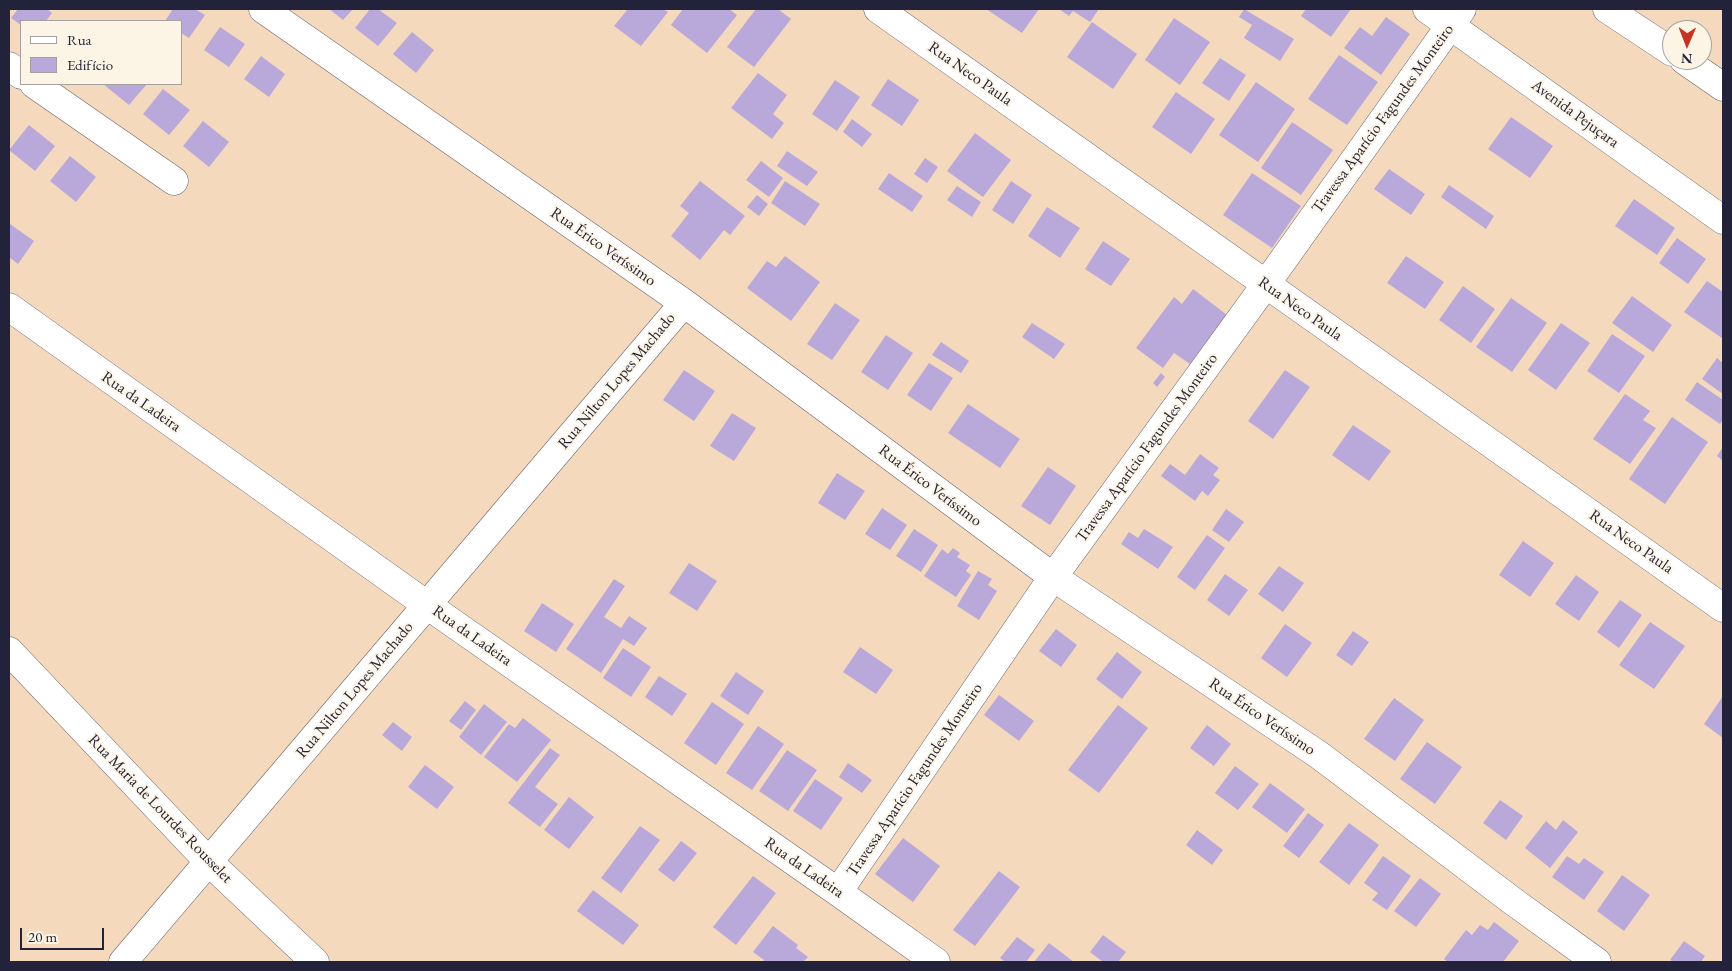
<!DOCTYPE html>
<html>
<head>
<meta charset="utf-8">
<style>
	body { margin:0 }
	#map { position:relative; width:1732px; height:971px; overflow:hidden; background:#f4d9bc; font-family:"EB Garamond",serif }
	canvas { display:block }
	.frame { position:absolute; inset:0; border:10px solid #22223b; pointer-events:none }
	.legend { position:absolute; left:20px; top:20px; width:162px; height:65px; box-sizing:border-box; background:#fcf5e5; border:1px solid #a5a1a1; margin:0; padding:6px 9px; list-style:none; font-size:15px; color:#22223b }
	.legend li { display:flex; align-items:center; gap:10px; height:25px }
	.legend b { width:25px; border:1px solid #a5a1a1 }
	.north { position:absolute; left:1662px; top:20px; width:50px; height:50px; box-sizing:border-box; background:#fcf5e5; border:1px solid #a5a1a1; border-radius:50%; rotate:181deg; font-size:14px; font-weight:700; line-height:20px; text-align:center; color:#22223b }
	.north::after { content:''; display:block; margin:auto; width:18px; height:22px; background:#c8321e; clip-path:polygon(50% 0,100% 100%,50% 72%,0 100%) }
	.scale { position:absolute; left:20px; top:928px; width:84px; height:22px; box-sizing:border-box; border:2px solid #22223b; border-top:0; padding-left:6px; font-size:15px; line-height:18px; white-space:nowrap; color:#22223b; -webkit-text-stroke:4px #fcf5e5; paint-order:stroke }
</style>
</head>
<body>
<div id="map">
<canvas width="1732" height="971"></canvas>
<div class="frame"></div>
<ul class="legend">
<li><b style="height:6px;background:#fff"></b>Rua</li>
<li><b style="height:14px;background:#b9a9da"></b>Edifício</li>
</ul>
<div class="north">N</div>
<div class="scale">20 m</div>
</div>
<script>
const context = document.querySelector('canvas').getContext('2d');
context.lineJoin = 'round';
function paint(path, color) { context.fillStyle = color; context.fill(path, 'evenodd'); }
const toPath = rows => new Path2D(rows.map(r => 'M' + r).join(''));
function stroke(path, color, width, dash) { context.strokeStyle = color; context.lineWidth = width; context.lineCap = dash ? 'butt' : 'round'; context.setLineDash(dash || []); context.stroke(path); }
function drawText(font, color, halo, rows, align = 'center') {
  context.font = font + ' "EB Garamond",serif'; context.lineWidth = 4; context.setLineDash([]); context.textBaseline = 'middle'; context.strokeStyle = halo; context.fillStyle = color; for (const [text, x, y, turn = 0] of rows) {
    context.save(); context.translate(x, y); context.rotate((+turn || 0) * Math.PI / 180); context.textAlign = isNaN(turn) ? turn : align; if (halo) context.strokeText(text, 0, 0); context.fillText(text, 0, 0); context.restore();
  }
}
const building = toPath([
	[18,9,47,9,52,13,46,21,21,21,21,25,11,18],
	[173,9,195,9,205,15,189,38,181,33,181,21,165,21],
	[329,9,353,9,343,20],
	[370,9,378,9,397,23,378,46,355,28],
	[628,9,663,9,668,12,641,46,614,26],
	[683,9,729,9,737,15,707,53,671,25],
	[756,9,778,9,791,19,754,67,727,47],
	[986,9,1039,9,1022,33],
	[1059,9,1099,9,1090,22,1073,11,1069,16],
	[1244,9,1294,39,1280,61,1244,38,1252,25,1239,17],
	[1306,9,1351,9,1331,37,1301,16],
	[1386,17,1410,34,1381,75,1344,48,1360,27,1372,36],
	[1174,18,1210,42,1180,85,1145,60],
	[1092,22,1137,54,1113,89,1067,57],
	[220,27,245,44,229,67,204,50],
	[412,32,434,50,416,73,393,54],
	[1339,55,1378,82,1347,125,1308,99],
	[261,56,285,74,269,97,244,79],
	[1220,58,1246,75,1229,101,1202,83],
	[758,73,787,95,773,114,784,123,772,139,731,108],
	[888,79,919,100,902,126,871,105],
	[835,80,860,97,837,131,812,114],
	[1256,82,1295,109,1258,162,1219,135],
	[103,84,147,84,129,105],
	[163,89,190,110,169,135,143,114],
	[1176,92,1215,119,1191,154,1152,127],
	[1511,117,1553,146,1530,178,1488,149],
	[852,119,872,134,862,147,843,132],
	[203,121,229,142,209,167,183,146],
	[1292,122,1333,150,1301,195,1261,168],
	[29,125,55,146,35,171,9,150],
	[975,133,1011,160,983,197,947,171],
	[787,151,818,172,807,186,777,166],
	[70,156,96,177,76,202,50,181],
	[925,158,938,167,927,183,914,174],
	[761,161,783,178,769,197,746,180],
	[1389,169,1425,194,1411,215,1374,189],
	[889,173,923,196,912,212,878,189],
	[1252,173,1301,206,1272,248,1223,215],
	[700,181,745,216,730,235,724,230,700,260,671,236,689,213,680,206],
	[785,181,820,204,805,226,771,203],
	[1011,181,1032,195,1013,224,992,210],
	[1449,185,1494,216,1486,229,1441,197],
	[957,186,981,202,972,217,947,200],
	[757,195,768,204,759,216,747,207],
	[1634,199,1675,228,1657,255,1615,226],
	[1047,207,1080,228,1060,258,1028,236],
	[10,224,34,241,18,264,9,257,9,226],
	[1677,238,1706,259,1688,284,1659,263],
	[1103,241,1130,259,1111,286,1085,269],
	[785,256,820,282,791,321,747,288,767,261,776,267],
	[1406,256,1444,282,1425,309,1387,283],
	[1707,281,1723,292,1723,336,1722,338,1684,312],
	[1463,286,1495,309,1471,343,1439,320],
	[1193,289,1227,315,1190,364,1174,353,1163,368,1136,348,1174,297,1182,304],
	[1632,296,1672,325,1653,352,1612,323],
	[1511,298,1547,323,1512,372,1476,347],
	[835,303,860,320,832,360,807,344],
	[1032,323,1065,344,1054,359,1022,337],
	[1561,323,1590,343,1556,390,1528,370],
	[1612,334,1645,356,1619,393,1587,371],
	[886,335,913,353,888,390,861,372],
	[941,342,969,361,961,373,932,355],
	[1717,358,1723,363,1723,394,1702,379],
	[929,363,953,378,931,411,907,395],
	[684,370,715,391,694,421,663,400],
	[1285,370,1310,387,1273,439,1248,421],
	[1161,373,1165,377,1157,387,1153,383],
	[1697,382,1723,400,1723,420,1720,424,1685,400],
	[1625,394,1650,411,1643,420,1656,428,1630,464,1593,439],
	[968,404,1020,439,1000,468,948,433],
	[732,413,756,428,734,461,710,446],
	[1672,417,1708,442,1665,504,1629,479],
	[1353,425,1391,451,1369,481,1332,455],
	[1723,447,1723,461,1717,456],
	[1200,454,1219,468,1213,475,1220,480,1208,496,1202,491,1195,501,1161,476,1170,464,1185,475],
	[1048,467,1076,486,1050,525,1021,506],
	[837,473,865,491,845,520,818,503],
	[882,508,907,525,890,550,865,534],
	[1226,509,1244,522,1229,542,1212,530],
	[914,529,938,545,921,572,896,556],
	[1144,529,1173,547,1158,569,1121,544,1129,532,1138,538],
	[1207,535,1225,548,1195,590,1177,577],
	[1523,541,1554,563,1530,597,1499,575],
	[953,548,960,553,957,557,970,565,966,571,971,575,956,597,924,576,942,549,948,554],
	[689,563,717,581,697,611,669,593],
	[1279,566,1304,583,1283,612,1258,594],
	[978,571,992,579,988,585,997,591,979,620,957,606],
	[1225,574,1248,590,1229,616,1207,600],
	[1576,575,1599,592,1579,621,1555,604],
	[614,579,625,586,604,617,621,628,629,616,647,628,634,646,623,639,601,673,566,649],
	[1620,600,1642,615,1619,648,1597,632],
	[542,603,574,624,556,652,524,631],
	[1650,622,1685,646,1654,689,1619,665],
	[1285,624,1312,643,1287,677,1261,658],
	[1056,629,1077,645,1061,667,1039,651],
	[1353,631,1369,642,1352,666,1336,655],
	[860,647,893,670,876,694,843,672],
	[623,648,651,667,631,697,603,678],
	[1117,652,1142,672,1122,699,1096,679],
	[736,672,764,691,748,715,720,696],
	[659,676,687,694,672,716,645,697],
	[999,695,1034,721,1019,741,984,715],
	[1723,696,1723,738,1704,724],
	[1394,698,1424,720,1395,761,1364,739],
	[465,701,476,710,461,730,449,721],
	[712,702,744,724,716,765,684,743],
	[484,704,507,722,481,755,459,737],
	[1118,705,1148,728,1099,793,1068,770],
	[523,718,551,740,517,782,484,757,509,724,515,728],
	[393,722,412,737,402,751,382,735],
	[1207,725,1231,744,1214,766,1190,748],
	[758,726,784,744,752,790,726,773],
	[1427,742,1462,767,1435,804,1400,779],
	[550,748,560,755,535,787,558,804,540,827,508,803],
	[787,750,817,770,788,811,759,791],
	[848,763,872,780,862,793,839,777],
	[425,765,454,787,437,809,408,787],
	[1235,766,1259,784,1238,810,1215,793],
	[815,779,843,798,821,830,793,811],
	[1270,783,1305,809,1287,833,1252,807],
	[569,797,594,817,569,849,544,830],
	[1500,800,1523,816,1506,840,1483,823],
	[1308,813,1324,825,1299,858,1283,846],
	[1563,820,1578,832,1550,868,1525,848,1546,821,1556,830],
	[1349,823,1379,845,1349,885,1319,862],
	[640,826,660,840,621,893,601,878],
	[1197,830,1223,850,1212,865,1186,845],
	[903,838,940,866,913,902,875,874],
	[681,841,697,853,674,882,658,870],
	[1383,856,1411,876,1387,910,1372,900,1378,893,1364,883],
	[1567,856,1579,864,1584,858,1604,872,1584,900,1552,877],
	[999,871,1020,887,975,946,953,930],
	[1622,875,1650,895,1624,931,1597,911],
	[753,876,776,893,736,945,713,927],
	[1420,878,1441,894,1416,927,1394,911],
	[593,890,639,925,623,945,577,911],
	[1494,922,1519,941,1503,962,1448,962,1444,959,1466,930,1472,935,1480,925,1488,930],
	[773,926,798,945,796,948,808,957,803,962,762,962,764,960,753,952],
	[1103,935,1126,952,1118,962,1103,962,1090,952],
	[1017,937,1035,950,1026,962,1005,962,1000,958],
	[1684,941,1705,956,1701,962,1674,962,1670,960],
	[1049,943,1074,962,1034,962]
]);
const minor = toPath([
	[263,9,684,303,1053,577,1319,755,1514,902,1597,962],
	[878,9,1723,608],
	[1427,9,1723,220],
	[1607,9,1672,52],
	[1684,60,1723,87],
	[9,66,21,75],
	[34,84,174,181],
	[9,307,427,605,838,892,936,962],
	[9,651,209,862,315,962],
	[838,892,1053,577,1266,284,1462,9],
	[123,962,684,303]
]);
const streetNames = [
	["Rua Neco Paula",970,74,35],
	["Avenida Pejuçara",1575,114,36],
	["Travessa Aparício Fagundes Monteiro",1383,119,-54],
	["Rua Érico Veríssimo",603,247,35],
	["Rua Neco Paula",1300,309,35],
	["Rua Nilton Lopes Machado",617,381,-50],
	["Rua da Ladeira",141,402,35],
	["Travessa Aparício Fagundes Monteiro",1147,448,-54],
	["Rua Érico Veríssimo",930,486,37],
	["Rua Neco Paula",1631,542,35],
	["Rua da Ladeira",472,636,35],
	["Rua Nilton Lopes Machado",355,690,-50],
	["Rua Érico Veríssimo",1262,717,34],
	["Travessa Aparício Fagundes Monteiro",915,780,-56],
	["Rua Maria de Lourdes Rousselet",160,809,46],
	["Rua da Ladeira",804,868,35]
];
paint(building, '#b9a9da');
stroke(minor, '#6c6268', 29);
stroke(minor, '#fff', 28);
drawText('16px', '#22223b', '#fcf5e5', streetNames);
</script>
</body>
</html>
